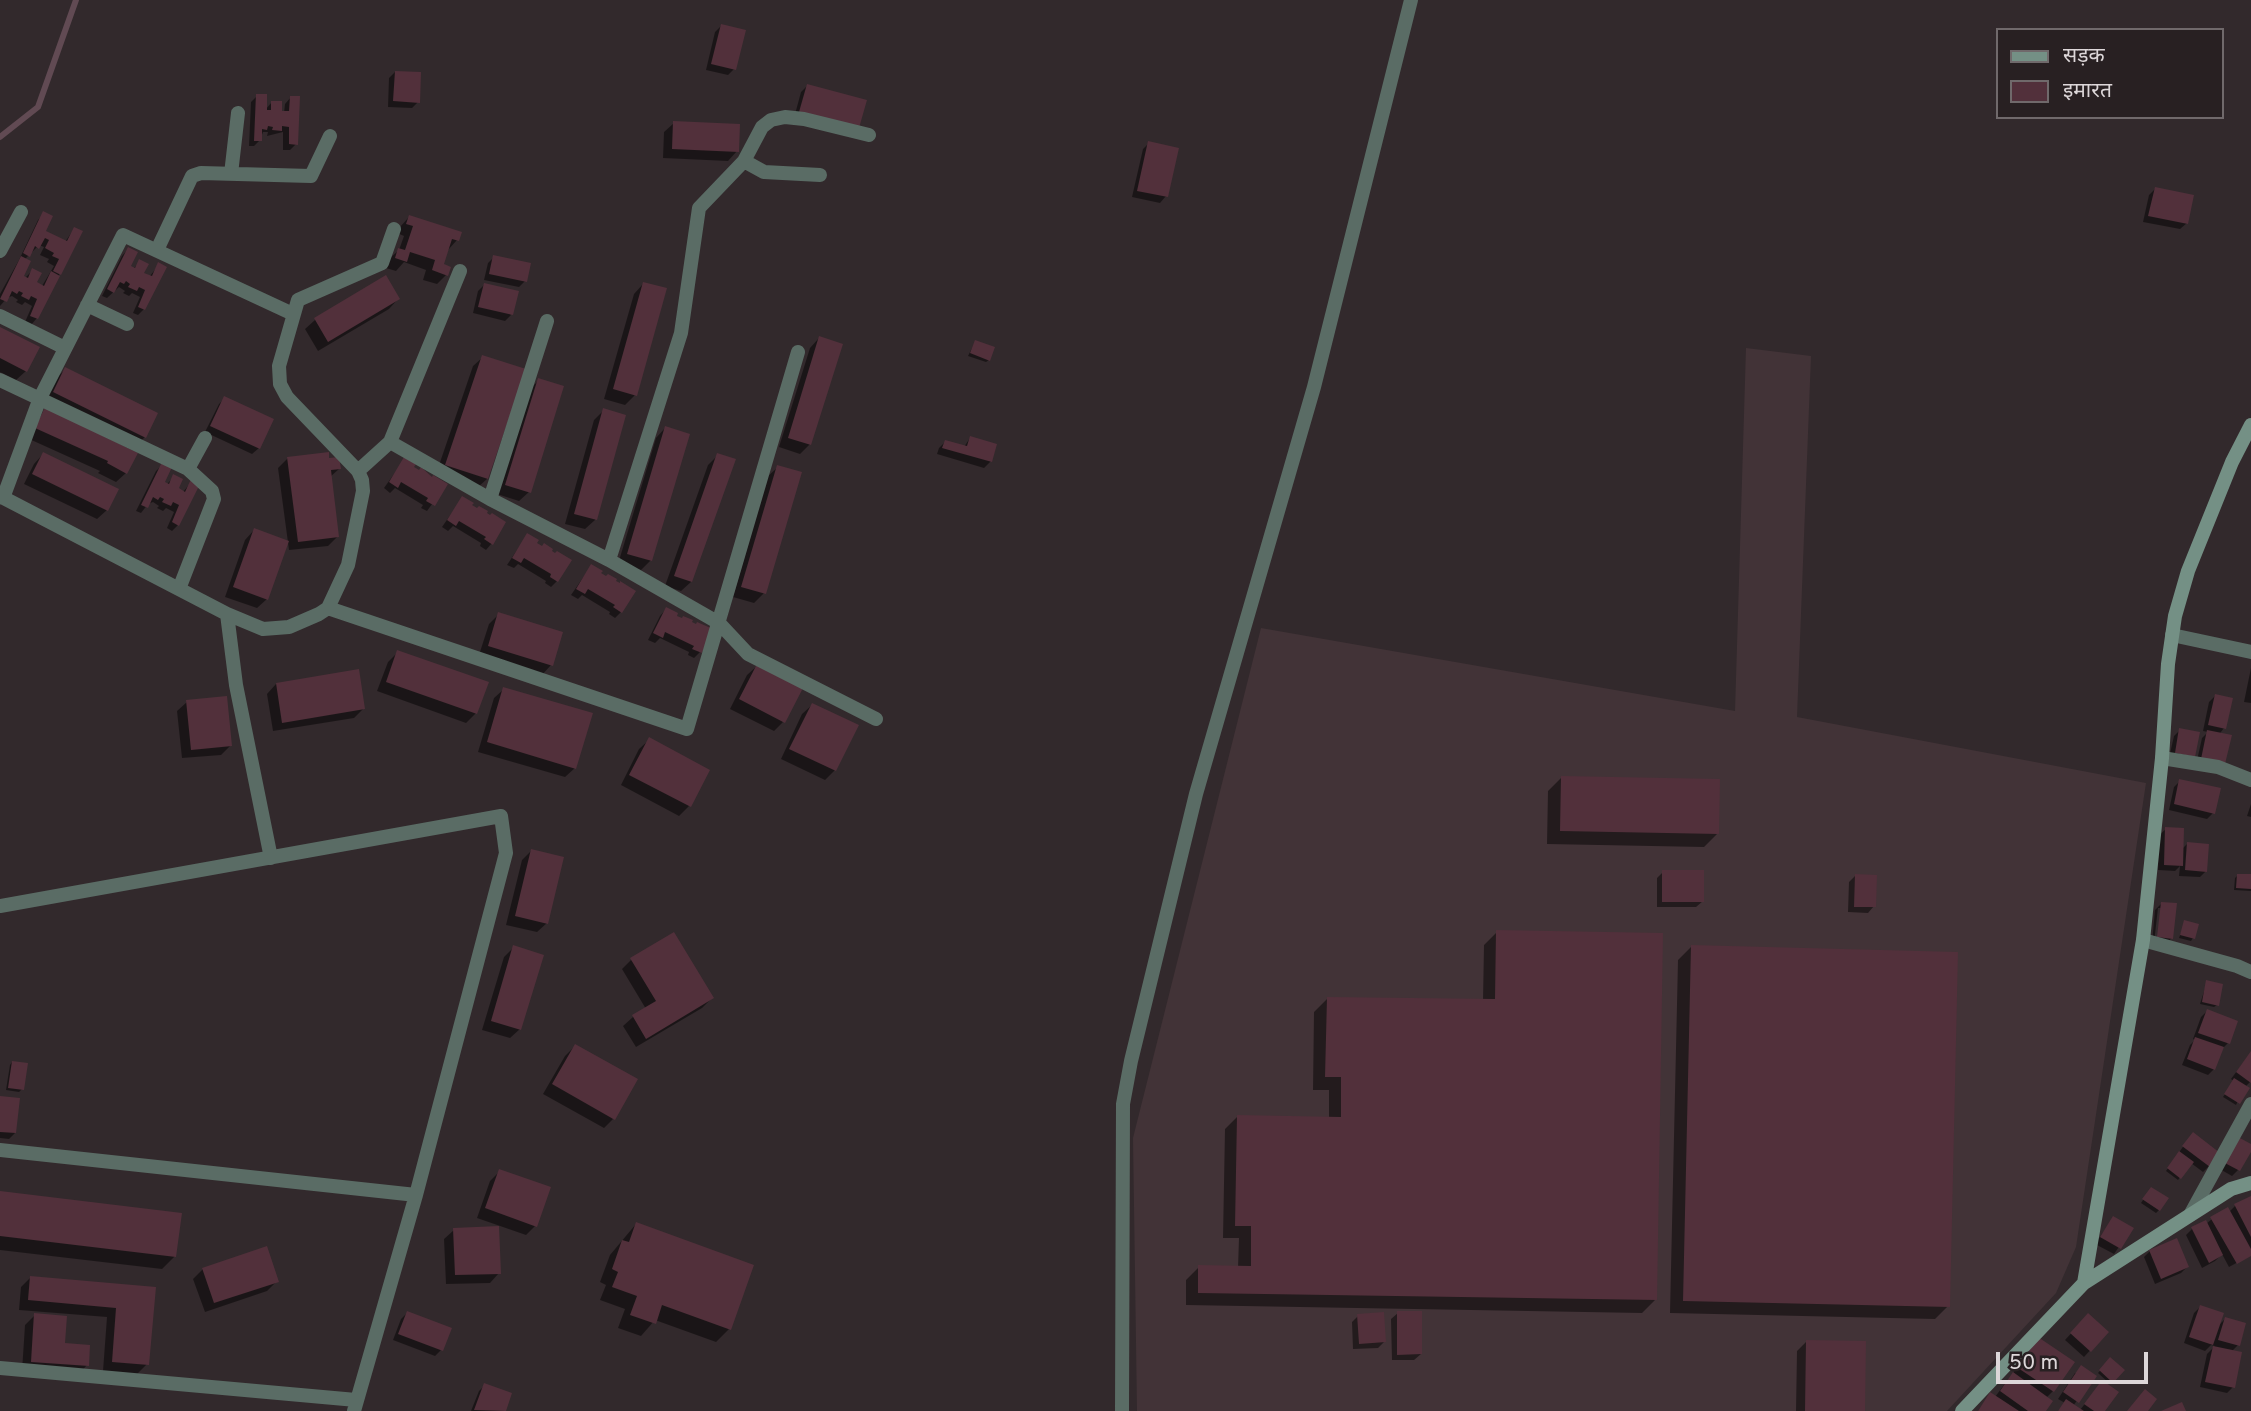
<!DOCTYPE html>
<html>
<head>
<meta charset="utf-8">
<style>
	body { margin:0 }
	#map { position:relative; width:2251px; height:1411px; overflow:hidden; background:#32292c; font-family:Overpass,"Noto Sans Devanagari",sans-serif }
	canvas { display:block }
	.legend { position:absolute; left:1996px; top:28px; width:228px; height:91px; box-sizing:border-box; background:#282022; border:2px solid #70696b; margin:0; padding:9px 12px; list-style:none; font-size:21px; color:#ddd7d9 }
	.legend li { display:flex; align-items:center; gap:14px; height:35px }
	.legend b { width:35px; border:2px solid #70696b }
	.scale { position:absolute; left:1996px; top:1352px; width:152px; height:32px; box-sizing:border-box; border:4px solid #ddd7d9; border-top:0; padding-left:9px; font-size:21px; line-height:24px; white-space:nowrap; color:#ddd7d9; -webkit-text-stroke:5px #282022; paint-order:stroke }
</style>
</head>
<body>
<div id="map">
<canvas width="2251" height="1411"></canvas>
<ul class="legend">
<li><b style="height:9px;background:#749085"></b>सड़क</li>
<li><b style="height:19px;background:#52303b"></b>इमारत</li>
</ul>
<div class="scale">50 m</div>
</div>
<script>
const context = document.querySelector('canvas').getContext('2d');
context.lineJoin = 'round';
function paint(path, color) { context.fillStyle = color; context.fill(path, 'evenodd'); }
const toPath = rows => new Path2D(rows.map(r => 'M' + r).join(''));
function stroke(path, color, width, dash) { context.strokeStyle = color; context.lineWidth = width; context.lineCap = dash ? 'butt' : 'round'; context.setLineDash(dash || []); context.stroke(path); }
const built = toPath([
	[1746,348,1811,356,1797,717,2146,783,2076,1247,2056,1293,1947,1411,1137,1411,1133,1138,1261,628,1735,711]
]);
const shadow = toPath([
	[721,26,734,69,728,75,706,70,715,32],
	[395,72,418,102,412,108,388,107,389,78],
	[807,86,851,133,794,118,801,92],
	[257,96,265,110,272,102,280,112,284,113,285,104,291,97,296,144,290,150,283,150,283,132,267,136,268,132,263,132,260,140,254,146,249,146,251,102],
	[674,123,737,151,728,161,663,158,664,132],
	[1149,143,1166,196,1160,203,1132,197,1143,149],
	[2155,189,2187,223,2180,229,2143,222,2149,195],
	[44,214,44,231,65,242,74,229,60,273,37,318,31,325,25,322,32,306,25,302,22,305,16,302,18,300,12,296,7,298,0,306,0,294,19,260,38,220],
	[39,245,44,247,40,255,49,259,47,262,54,266,42,286,35,283,32,271,25,278,21,276,24,260],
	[409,217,457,240,448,250,442,266,446,275,437,284,423,280,426,270,404,262,396,271,386,268,389,259,399,250,404,236,397,233,400,227],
	[128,249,129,267,134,268,140,262,142,274,149,277,159,265,144,309,138,315,133,313,140,297,132,293,129,296,123,293,125,291,119,287,107,298,102,296,122,256],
	[494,257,525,281,519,287,484,280,488,263],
	[385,278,398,299,389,309,318,351,305,329,315,320],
	[643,284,635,395,625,405,604,399,634,294],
	[484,285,511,315,505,321,473,313,478,291],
	[0,329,26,371,16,380,0,372],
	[819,338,810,444,800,454,779,447,810,348],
	[975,342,989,360,986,362,968,356],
	[483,357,487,479,477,488,436,474,473,366],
	[65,370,145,437,135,446,44,402,55,379],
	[539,380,529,492,519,501,497,494,529,390],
	[225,398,259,448,252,454,205,432,219,404],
	[46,409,126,473,116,482,98,473,100,471,27,438,36,419],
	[604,410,624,416,595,520,585,529,565,524,594,420],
	[665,428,651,560,641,570,618,564,656,438],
	[970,438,991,461,984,468,937,454,939,448,945,442,964,447],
	[43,454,107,510,97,519,24,484,34,464],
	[718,455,734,460,691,582,681,591,665,586,708,465],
	[288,458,328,460,339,469,330,477,338,536,328,546,289,550,278,468],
	[404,460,412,467,446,485,427,511,421,508,423,505,395,488,390,493,384,488],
	[162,465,163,482,167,484,174,477,176,489,183,492,193,480,178,525,172,531,167,528,174,512,166,508,163,511,157,508,159,506,153,502,148,504,141,513,136,511,156,471],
	[778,467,764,593,754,603,733,597,768,476],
	[462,498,470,506,492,543,486,550,480,546,481,543,453,526,448,531,442,527],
	[254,530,267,599,257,608,225,597,245,540],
	[527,535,535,544,557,581,551,587,545,583,546,581,518,564,514,568,507,565],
	[591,566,599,574,621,612,615,618,609,614,610,612,582,595,578,599,571,595],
	[666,609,700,652,694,658,688,655,689,652,660,638,655,643,648,640,660,616],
	[499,614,551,665,542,675,479,655,489,624],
	[398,652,476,713,466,723,377,691,388,662],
	[757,666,783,722,774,731,730,709,747,675],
	[2251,668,2251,703,2244,702],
	[276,684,364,708,354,718,273,731,267,694],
	[504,689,575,768,565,777,478,752,494,698],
	[2215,696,2224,728,2196,765,2202,738,2208,732,2203,731,2209,702],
	[187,702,231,745,221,755,182,758,177,711],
	[812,705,835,770,825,780,781,759,802,714],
	[2180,730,2194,756,2169,758,2174,736],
	[649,740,708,771,689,806,679,816,621,785,639,749],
	[1562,777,1717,834,1704,847,1547,844,1548,791],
	[2180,781,2213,813,2207,819,2169,810,2174,787],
	[2251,804,2251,817,2247,816],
	[2166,829,2181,850,2187,844,2206,871,2200,877,2179,876,2180,866,2175,871,2158,870,2159,835],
	[531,851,547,923,537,932,506,925,522,860],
	[1663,872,1703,901,1696,907,1657,907,1657,878],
	[2238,875,2251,876,2251,891,2234,890,2235,878],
	[1855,876,1874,906,1868,913,1848,912,1849,882],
	[2162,903,2172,938,2165,944,2158,944,2162,908,2158,908,2154,943,2152,943,2155,910],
	[2185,922,2193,938,2191,941,2179,938],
	[1497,932,1655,1300,1642,1313,1186,1305,1186,1280,1199,1267,1238,1268,1239,1238,1223,1238,1225,1129,1238,1116,1329,1118,1329,1090,1313,1090,1314,1012,1327,999,1483,1001,1484,945],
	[514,947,520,1029,510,1038,482,1030,504,957],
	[1691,947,1948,1306,1935,1319,1670,1313,1678,960],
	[631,960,712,998,702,1008,636,1047,623,1026,633,1017,646,1009,622,969],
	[2207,982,2217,1005,2214,1007,2200,1004],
	[2207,1011,2228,1043,2222,1049,2214,1069,2208,1075,2182,1065,2190,1045,2195,1040,2193,1039,2201,1017],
	[575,1046,613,1119,604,1128,543,1094,565,1056],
	[2251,1052,2251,1081,2245,1087,2236,1105,2223,1097,2234,1081,2231,1079],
	[12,1062,22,1089,19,1092,6,1090,10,1065],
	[0,1098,15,1133,9,1139,0,1138],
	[2187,1141,2209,1166,2203,1172,2191,1163,2178,1180,2166,1171],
	[2251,1146,2238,1170,2232,1176,2218,1168],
	[500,1171,535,1226,526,1235,477,1218,490,1181],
	[2149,1191,2159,1210,2156,1213,2141,1203],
	[0,1193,175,1256,162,1269,0,1250],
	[2251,1198,2251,1255,2229,1267,2222,1254,2215,1261,2202,1268,2186,1235,2192,1229,2206,1224,2212,1219,2229,1212,2235,1206],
	[2113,1218,2132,1228,2114,1254,2095,1244],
	[636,1224,729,1329,716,1342,655,1320,641,1336,618,1328,625,1309,600,1300,606,1285,600,1282,610,1255],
	[454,1230,499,1273,490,1283,446,1284,444,1239],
	[2150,1251,2187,1267,2181,1273,2155,1284,2144,1257],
	[203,1269,277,1281,267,1291,205,1312,193,1279],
	[31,1277,154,1289,147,1364,137,1374,103,1371,107,1317,19,1310,21,1287],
	[2200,1307,2217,1327,2225,1319,2238,1345,2231,1352,2233,1387,2227,1393,2200,1387,2207,1354,2215,1346,2211,1345,2205,1351,2184,1343,2194,1313],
	[407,1313,441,1350,435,1356,393,1340,401,1319],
	[1398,1313,1421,1354,1414,1360,1392,1360,1391,1319],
	[35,1315,63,1345,87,1365,78,1375,22,1371,25,1325],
	[2088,1315,2107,1332,2084,1357,2065,1340],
	[1358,1316,1384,1342,1378,1348,1353,1349,1352,1322],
	[1806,1342,1863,1411,1796,1411,1797,1351],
	[2033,1346,2053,1391,2046,1398,2044,1411,1978,1411,1985,1401,1995,1397],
	[2110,1360,2122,1370,2110,1384,2098,1373],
	[2075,1373,2095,1376,2073,1406,2080,1410,2102,1382,2103,1411,2058,1411,2065,1403,2058,1399],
	[485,1385,510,1394,504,1411,471,1411,479,1391]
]);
const stream = toPath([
	[0,137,38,107,76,0]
]);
const building = toPath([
	[721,24,746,30,736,70,711,64],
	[395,71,421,72,420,103,393,101],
	[807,84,867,100,859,128,799,112],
	[256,94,267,94,267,110,271,110,271,101,282,101,282,111,289,111,290,96,300,96,298,145,289,144,289,127,282,126,282,131,272,130,273,127,268,126,267,130,262,129,262,141,254,141],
	[673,121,740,124,739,152,672,149],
	[1148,141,1179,148,1168,197,1137,191],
	[2155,187,2194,195,2188,224,2148,216],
	[43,211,53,216,46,231,67,241,74,227,83,231,61,275,53,271,59,259,52,256,54,253,45,248,49,240,45,238,39,249,35,246,30,257,23,253],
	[409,215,462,232,459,241,452,239,444,264,451,267,448,276,432,270,435,260,410,252,407,262,395,258,398,248,405,250,413,226,406,224],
	[128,247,138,252,131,266,135,268,139,259,149,264,144,273,152,276,158,262,167,267,145,310,138,307,145,290,139,287,137,291,128,287,130,284,126,281,124,284,120,282,114,293,107,289],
	[493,255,531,263,527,282,489,274],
	[21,256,31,261,24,276,28,278,32,268,42,273,37,282,44,286,51,271,60,276,38,319,30,316,37,299,31,296,29,300,21,296,23,293,19,291,17,294,12,291,7,302,0,299],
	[386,275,400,299,328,342,314,318],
	[643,282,667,288,637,396,613,389],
	[484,283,519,291,513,315,478,307],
	[0,327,40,347,27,372,0,358],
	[819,336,843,344,811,445,788,438],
	[975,340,995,347,990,361,970,353],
	[482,355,526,369,488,479,445,465],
	[65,367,158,413,146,438,53,392],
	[538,378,564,386,531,493,505,485],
	[224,396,274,419,260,449,210,426],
	[45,407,138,453,127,474,107,463,108,461,35,428],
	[603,408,626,415,597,520,574,514],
	[665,426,690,434,652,561,627,554],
	[970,436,997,444,992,462,942,448,945,440,967,446],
	[43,452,119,489,108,511,32,474],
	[329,452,329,458,339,457,341,469,331,470,339,537,298,542,287,457],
	[717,453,736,459,692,582,674,576],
	[404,457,416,464,414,467,419,470,421,467,432,477,433,475,448,484,435,506,426,501,428,498,401,482,398,488,389,482],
	[162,462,172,467,165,482,169,484,173,474,183,479,179,488,185,492,192,477,201,482,179,526,172,522,179,505,173,502,171,506,162,502,164,499,160,497,158,500,153,497,148,508,141,505],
	[777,465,802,472,766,594,741,587],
	[462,496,474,503,472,505,477,508,479,506,488,511,487,513,490,515,492,513,506,522,493,545,484,539,486,537,459,521,456,526,447,520],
	[254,528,289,541,268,600,233,587],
	[527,533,539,540,537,543,542,546,544,543,553,549,552,551,555,553,557,551,572,560,558,582,550,577,551,574,524,558,521,563,512,558],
	[591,564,603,571,601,573,606,576,608,574,617,579,616,581,620,583,620,581,636,591,622,613,613,607,615,605,588,589,585,594,576,589],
	[666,607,678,613,677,616,682,618,683,616,693,620,692,622,696,624,697,622,713,629,702,653,692,649,694,646,665,632,663,638,653,633],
	[498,612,563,632,553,666,488,646],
	[397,650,489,682,477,714,386,682],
	[757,664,803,688,785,723,739,699],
	[359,669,365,709,282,723,276,683],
	[503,687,593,713,576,769,487,742],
	[2215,694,2233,698,2226,729,2208,725],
	[227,696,232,746,191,750,186,700],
	[812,703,859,725,836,771,789,749],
	[2179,728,2200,732,2195,757,2175,753],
	[2207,730,2232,735,2225,764,2201,759],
	[649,737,710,770,691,807,629,775],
	[1561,776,1720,779,1719,834,1560,831],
	[2179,779,2221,788,2215,814,2174,804],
	[2165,827,2184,828,2183,866,2164,865],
	[2187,842,2209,844,2207,872,2185,870],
	[531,849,564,857,548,924,515,916],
	[1662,870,1704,870,1704,902,1662,902],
	[1855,874,1877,875,1876,907,1854,907],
	[2237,874,2251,874,2251,889,2236,888],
	[2161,902,2177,903,2173,939,2157,937],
	[2184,920,2199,924,2195,939,2180,935],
	[1496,930,1663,933,1657,1300,1198,1293,1198,1265,1251,1266,1251,1226,1235,1226,1237,1115,1341,1117,1341,1077,1325,1077,1327,997,1495,999],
	[674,932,714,998,646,1039,632,1015,656,1001,630,958],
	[513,945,544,955,521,1030,491,1021],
	[1691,945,1958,952,1950,1307,1683,1301],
	[2206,980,2223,984,2219,1006,2202,1002],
	[2207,1009,2238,1021,2230,1044,2198,1033],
	[2195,1037,2224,1047,2215,1070,2187,1059],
	[575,1044,638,1079,615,1120,552,1084],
	[2251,1051,2251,1083,2236,1072],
	[12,1061,28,1063,24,1090,8,1088],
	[2234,1078,2250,1088,2240,1104,2224,1094],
	[0,1096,20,1098,16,1133,0,1132],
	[2193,1132,2220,1153,2210,1167,2182,1146],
	[2238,1137,2251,1144,2251,1152,2240,1171,2223,1162],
	[2179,1151,2194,1162,2181,1179,2167,1168],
	[499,1169,551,1187,537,1227,485,1208],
	[2151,1187,2169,1198,2160,1211,2142,1199],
	[0,1191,182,1213,176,1257,0,1236],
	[2251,1196,2251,1237,2234,1204],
	[2228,1207,2251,1249,2251,1256,2237,1264,2210,1217],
	[2113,1216,2134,1228,2121,1249,2100,1237],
	[2206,1220,2223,1255,2209,1263,2191,1227],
	[636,1222,754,1265,731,1330,662,1305,656,1324,630,1315,637,1296,612,1287,618,1272,612,1269,622,1240,629,1242],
	[499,1226,501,1274,455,1275,453,1228],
	[2177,1238,2189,1267,2161,1279,2149,1250],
	[267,1246,279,1282,214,1303,202,1268],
	[30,1276,156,1287,149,1365,112,1362,116,1308,28,1300],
	[2200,1305,2224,1313,2213,1345,2189,1337],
	[407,1311,452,1328,443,1351,398,1334],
	[1397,1311,1422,1311,1422,1354,1397,1355],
	[1384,1312,1386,1342,1359,1344,1357,1314],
	[34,1313,67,1316,65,1343,90,1345,89,1366,31,1362],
	[2088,1313,2109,1332,2091,1352,2070,1333],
	[2225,1317,2246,1323,2240,1346,2218,1340],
	[2038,1337,2075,1362,2054,1392,2018,1368],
	[1806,1340,1866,1341,1865,1411,1805,1411],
	[2213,1346,2242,1352,2235,1388,2205,1382],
	[2110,1357,2125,1370,2113,1383,2099,1370],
	[2081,1365,2097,1376,2079,1403,2063,1392],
	[2013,1372,2053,1401,2046,1411,2028,1411,2000,1391],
	[2102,1380,2119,1392,2105,1411,2094,1411,2084,1404],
	[484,1383,512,1393,506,1411,474,1410],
	[2145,1389,2157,1399,2148,1411,2127,1411],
	[1990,1392,2019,1411,1978,1411],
	[2066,1399,2084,1411,2058,1411],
	[2182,1402,2186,1411,2161,1411]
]);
const street = toPath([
	[744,161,764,172,820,175],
	[231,174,238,113],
	[157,250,192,176,201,173,311,176,330,136],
	[0,251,21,212],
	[87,305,127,324],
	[0,316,65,348],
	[0,380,188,469,212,491,214,499,179,589],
	[390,442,490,499,609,560,719,623,748,654,876,719],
	[188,469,205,438],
	[358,471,390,442,460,271],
	[0,496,227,614,263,629,289,627,319,614,328,608,348,565,363,491,362,480,358,471,287,397,280,384,279,366,298,300,382,263,394,229],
	[3,498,40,398,123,235,293,314],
	[490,499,547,321],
	[609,560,681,333,699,208,744,161,762,127,771,120,785,117,804,119,869,135],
	[328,608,687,729,798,352],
	[227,614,236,685,271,858],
	[2172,635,2251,652],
	[2162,758,2218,767,2251,780],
	[0,906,501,816,506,853,416,1195,354,1411],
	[2143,940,2237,966,2251,972],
	[0,1150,416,1195],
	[2190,1215,2251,1104],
	[0,1368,356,1400],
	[1122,1411,1123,1104,1131,1061,1196,794,1314,387,1411,0]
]);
const secondary = toPath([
	[2084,1283,2143,940,2162,758,2168,664,2175,616,2188,571,2232,462,2251,425],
	[1962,1411,2084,1283,2231,1189,2251,1183]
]);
paint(built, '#423337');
paint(shadow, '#0007');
stroke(stream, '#614a53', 6);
paint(building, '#52303b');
stroke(street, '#5a6c65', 14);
stroke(secondary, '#749085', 14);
</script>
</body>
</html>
